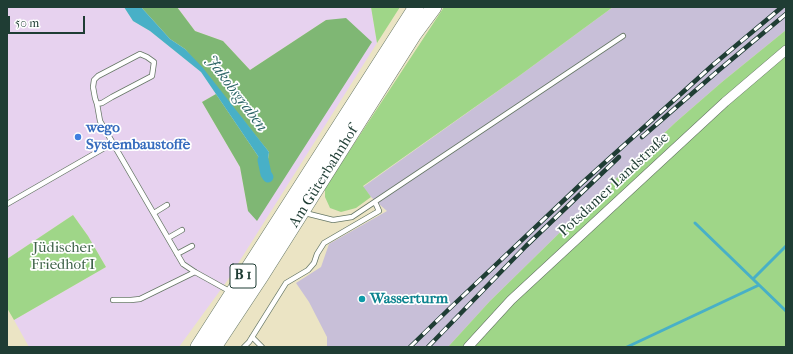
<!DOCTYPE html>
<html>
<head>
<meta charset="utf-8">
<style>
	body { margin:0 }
	#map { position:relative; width:793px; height:354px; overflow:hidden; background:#ebe4c4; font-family:"IM FELL French Canon",serif }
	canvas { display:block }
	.frame { position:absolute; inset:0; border:8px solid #1f3d34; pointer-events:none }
	.scale { position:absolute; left:8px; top:16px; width:77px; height:18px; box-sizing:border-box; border:2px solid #1f3d34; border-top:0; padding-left:5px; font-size:12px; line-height:14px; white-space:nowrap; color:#1f3d34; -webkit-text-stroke:3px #fff; paint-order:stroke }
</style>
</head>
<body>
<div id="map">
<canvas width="793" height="354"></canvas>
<div class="frame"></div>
<div class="scale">50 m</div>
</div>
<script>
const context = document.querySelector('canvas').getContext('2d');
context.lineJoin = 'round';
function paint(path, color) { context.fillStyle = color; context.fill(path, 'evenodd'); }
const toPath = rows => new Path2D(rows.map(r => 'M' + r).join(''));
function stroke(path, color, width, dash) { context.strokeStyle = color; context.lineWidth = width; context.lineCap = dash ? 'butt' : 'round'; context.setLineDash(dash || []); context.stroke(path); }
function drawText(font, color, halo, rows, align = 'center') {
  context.font = font + ' "IM FELL French Canon",serif'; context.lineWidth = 3.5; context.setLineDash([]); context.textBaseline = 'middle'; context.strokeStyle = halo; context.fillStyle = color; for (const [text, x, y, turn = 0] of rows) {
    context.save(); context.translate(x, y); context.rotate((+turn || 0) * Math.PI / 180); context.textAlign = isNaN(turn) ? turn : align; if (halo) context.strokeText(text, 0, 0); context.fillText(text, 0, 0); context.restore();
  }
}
const built = toPath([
	[7,7,124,7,133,21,150,31,201,72,216,94,202,102,240,167,248,211,326,20,250,70,223,41,195,31,177,7,371,7,377,43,227,281,179,347,29,347,14,320,106,267,88,236,73,215,7,259]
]);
const industrial = toPath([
	[613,7,786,7,786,30,722,82,676,122,588,205,490,301,448,347,327,347,327,337,309,302,296,283,321,267,329,244,387,211,371,197,363,187,519,76]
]);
const green = toPath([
	[371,7,400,7,377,43],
	[444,7,613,7,519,76,363,186,371,197,356,208,341,212,330,208,325,197,325,188],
	[786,30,786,347,448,347,490,301,588,205,676,122,722,82],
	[73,215,88,236,106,267,14,320,7,308,7,259]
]);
const forest = toPath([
	[141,7,177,7,195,31,223,41,250,70,326,20,346,18,372,42,257,221,248,211,240,167,202,102,216,94,258,156,266,173,269,152,185,49,170,39]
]);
const water = toPath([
	[124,7,141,7,170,39,185,49,203,68,269,152,266,174,258,156,201,72,150,31,133,21]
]);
const stream = toPath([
	[695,223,786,311],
	[753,279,786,246],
	[627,347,759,285]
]);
const canal = toPath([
	[263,160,266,174,268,177]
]);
const service = toPath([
	[97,104,95,98,93,87,94,80,98,76,140,54,147,57,154,62,152,76,112,97,102,103,97,104,100,121,183,264,195,272,231,292],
	[7,204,113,143],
	[154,213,167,205],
	[305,213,333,220,352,217,623,36],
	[168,238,182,230],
	[177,254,192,246],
	[113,300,131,300,140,299,195,272],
	[252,337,262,347],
	[244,347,249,342,286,283,308,270,314,263,317,254,324,243,379,211,375,202]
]);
const minor = toPath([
	[468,347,511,300,725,102,786,50]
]);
const primary = toPath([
	[198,347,416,7],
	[214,347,261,276,414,34,434,7]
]);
const rail = toPath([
	[642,137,719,70,786,14],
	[410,347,447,311,581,184,714,64,782,7],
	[428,347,526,246,619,157]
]);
const markers = [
	[78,137,4,"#3f7fe0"],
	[362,299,4,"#0f9aa8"]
];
const shields = [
	[243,276,26]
];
const shieldNames = [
	["B 1",243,276]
];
const shopNames = [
	["wego",86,128],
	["Systembaustoffe",86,145]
];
const streetNames = [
	["Am Güterbahnhof",324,177,-58],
	["Potsdamer Landstraße",614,185,-43]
];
const parkNames = [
	["Jüdischer",63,248],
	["Friedhof I",63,265]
];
const cultureNames = [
	["Wasserturm",370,299]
];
const waterNames = [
	["Jakobsgraben",236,94,53]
];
paint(built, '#e7d2ef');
paint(industrial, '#c8bfd8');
paint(green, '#9fd688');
paint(forest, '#7fb774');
paint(water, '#48b0c7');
stroke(stream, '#48b0c7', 3);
stroke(canal, '#48b0c7', 11);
stroke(service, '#676', 6);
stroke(minor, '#676', 10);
stroke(primary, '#676', 16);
stroke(service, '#fff', 4.5);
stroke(minor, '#fff', 9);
stroke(primary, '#fff', 15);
stroke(rail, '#1f3d34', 4.5);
stroke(rail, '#fff', 3, [9]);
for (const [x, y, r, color] of markers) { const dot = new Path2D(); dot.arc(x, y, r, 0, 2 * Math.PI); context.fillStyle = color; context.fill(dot); stroke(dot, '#fff', 1.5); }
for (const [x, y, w] of shields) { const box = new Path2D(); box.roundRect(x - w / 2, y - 12, w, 24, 3); context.fillStyle = '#fff'; context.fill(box); stroke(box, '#1f3d34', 1); }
drawText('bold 14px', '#1f3d34', null, shieldNames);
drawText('bold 15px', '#366cbe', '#fff', shopNames, 'left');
drawText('15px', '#1f3d34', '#fff', streetNames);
drawText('15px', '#3f6349', '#fff', parkNames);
drawText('bold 15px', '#0d838f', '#fff', cultureNames, 'left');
drawText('italic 16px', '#2d6567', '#fff', waterNames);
</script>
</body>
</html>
